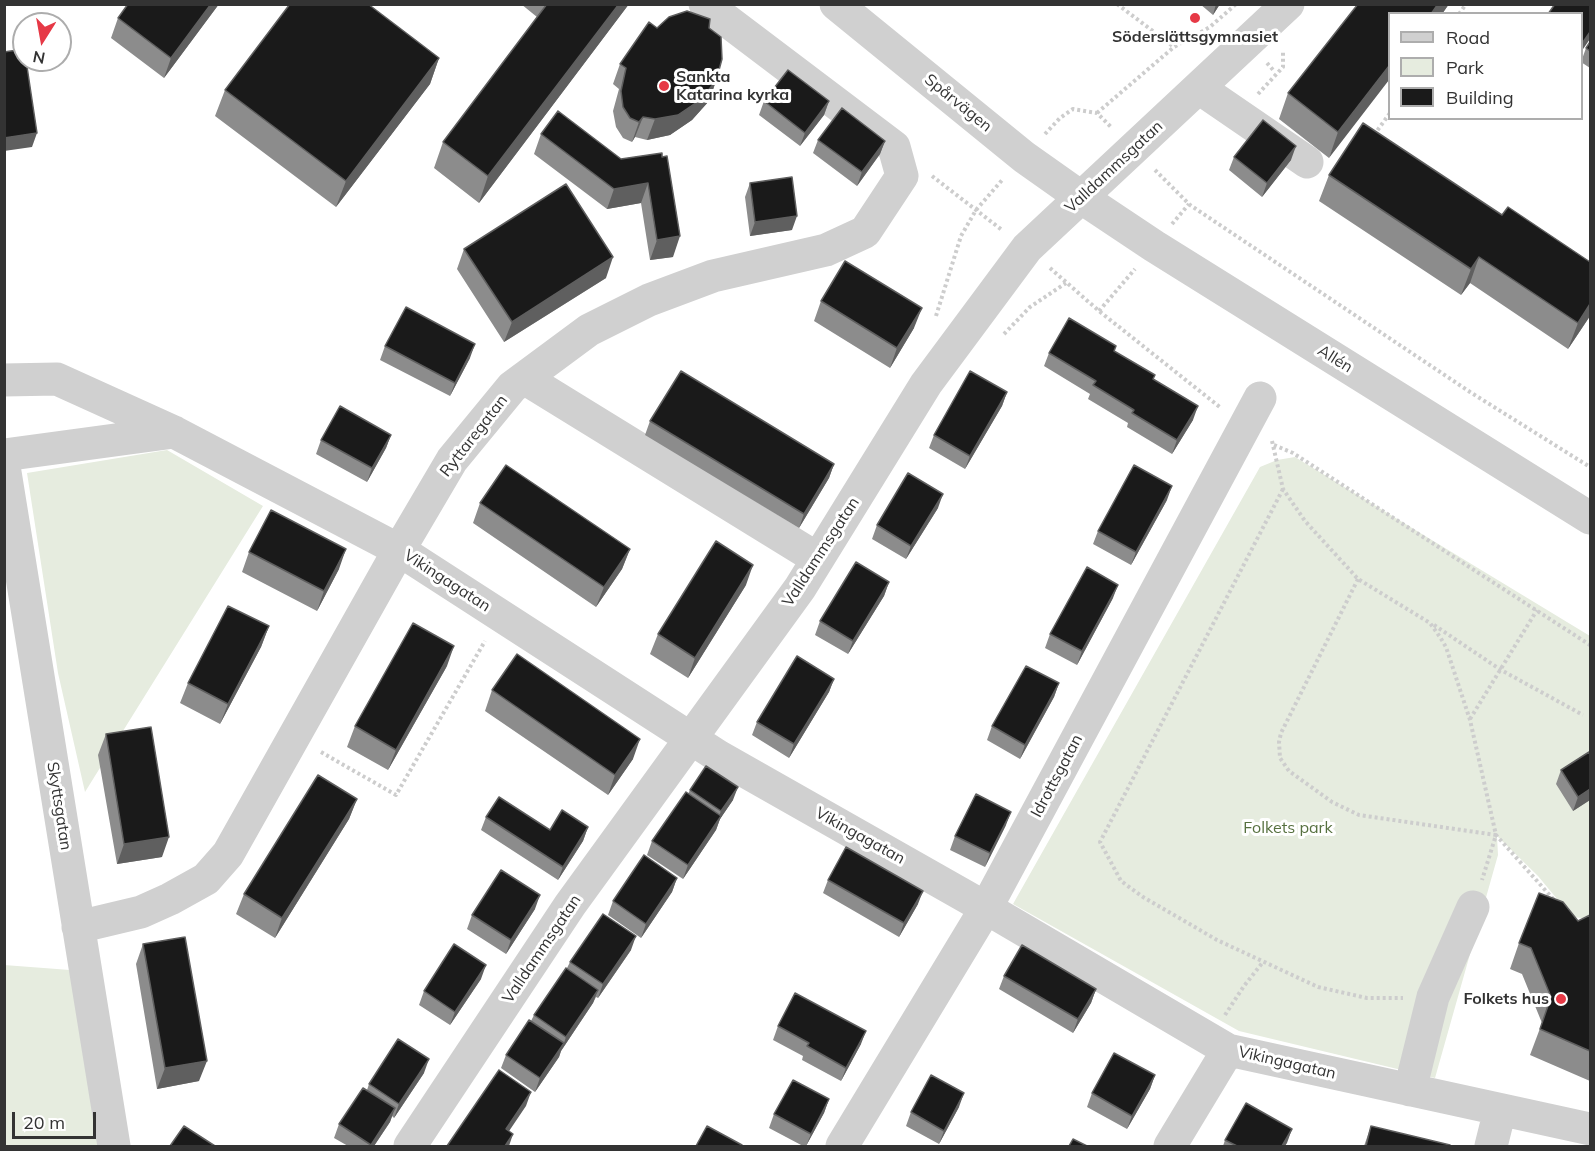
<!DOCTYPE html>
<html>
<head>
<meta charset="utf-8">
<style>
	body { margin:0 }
	#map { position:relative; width:1595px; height:1151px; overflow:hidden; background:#fff; font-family:Mulish,sans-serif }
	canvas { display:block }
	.frame { position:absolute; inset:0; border:6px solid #333; pointer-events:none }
	.legend { position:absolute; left:1388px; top:12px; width:195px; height:108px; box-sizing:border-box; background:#fff; border:2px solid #adadad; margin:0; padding:8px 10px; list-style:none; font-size:18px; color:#333 }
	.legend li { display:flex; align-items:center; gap:12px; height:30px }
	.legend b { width:30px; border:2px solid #adadad }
	.north { position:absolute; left:12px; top:12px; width:60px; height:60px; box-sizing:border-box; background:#fff; border:2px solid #adadad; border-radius:50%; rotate:191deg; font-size:16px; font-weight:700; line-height:24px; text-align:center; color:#333 }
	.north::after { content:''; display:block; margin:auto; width:21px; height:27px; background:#e63946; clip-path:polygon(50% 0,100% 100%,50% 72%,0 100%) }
	.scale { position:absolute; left:12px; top:1112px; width:84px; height:27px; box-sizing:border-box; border:3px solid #333; border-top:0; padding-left:8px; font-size:18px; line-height:21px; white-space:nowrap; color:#333; -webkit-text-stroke:4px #fff; paint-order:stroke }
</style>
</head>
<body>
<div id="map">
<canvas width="1595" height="1151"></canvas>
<div class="frame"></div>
<ul class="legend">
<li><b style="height:8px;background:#d0d0d0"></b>Road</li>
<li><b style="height:16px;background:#e6ecdf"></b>Park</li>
<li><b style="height:16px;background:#1a1a1a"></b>Building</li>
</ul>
<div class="north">N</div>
<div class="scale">20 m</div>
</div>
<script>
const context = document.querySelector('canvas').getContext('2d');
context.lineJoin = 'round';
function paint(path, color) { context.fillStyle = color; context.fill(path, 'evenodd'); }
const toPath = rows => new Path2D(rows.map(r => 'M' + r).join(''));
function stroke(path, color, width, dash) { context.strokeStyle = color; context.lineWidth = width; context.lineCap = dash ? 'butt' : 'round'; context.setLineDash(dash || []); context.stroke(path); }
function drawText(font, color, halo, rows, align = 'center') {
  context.font = font + ' Mulish,sans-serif'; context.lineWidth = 6; context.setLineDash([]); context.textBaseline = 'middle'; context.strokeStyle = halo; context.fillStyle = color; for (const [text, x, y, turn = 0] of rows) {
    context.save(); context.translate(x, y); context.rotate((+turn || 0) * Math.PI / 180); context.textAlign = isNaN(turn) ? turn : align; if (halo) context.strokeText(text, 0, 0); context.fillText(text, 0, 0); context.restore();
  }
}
const green = toPath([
	[167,450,263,506,85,792,58,673,27,473],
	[1295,457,1590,636,1590,919,1572,917,1538,876,1497,836,1498,855,1435,1078,1239,1031,1013,904,1260,467,1277,460],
	[4,965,70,970,103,1146,5,1146]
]);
const path = toPath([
	[1117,4,1174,47],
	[1459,14,1466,4],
	[1267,63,1274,71],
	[1258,94,1283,67,1283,51],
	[1097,113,1174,47,1210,27,1236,4],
	[1045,134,1060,118,1073,109,1097,113,1111,127],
	[1374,135,1390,113],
	[1155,170,1190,205,1470,392,1590,467],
	[932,176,1002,230],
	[1172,224,1189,204],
	[1050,268,1099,311,1221,408],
	[1099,311,1135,269],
	[936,316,961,236,976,210,1003,179],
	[1004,334,1030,307,1066,283],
	[1272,441,1283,489,1305,521,1358,579,1430,623,1440,637,1446,647,1470,720,1496,835,1554,900],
	[1274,445,1293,453,1590,645],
	[1283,489,1100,842,1121,881,1143,897,1217,940,1318,987,1367,998,1403,998],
	[1358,579,1281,733,1279,742,1280,758,1289,771,1332,802,1359,815,1496,835,1482,880],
	[1434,625,1501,670,1583,715],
	[1470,719,1537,610],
	[321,752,396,795,485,641],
	[1225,1015,1244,986,1263,962]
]);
const minor = toPath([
	[836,4,1024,157,1082,198,1154,246,1590,518],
	[1199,88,1307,162],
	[524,378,818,559],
	[4,380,57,379,174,432,399,550,718,756,986,908,1228,1050,1590,1129],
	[4,455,174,432],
	[4,466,114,1146],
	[78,927,141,912,170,899,206,879,228,854,399,550,452,460,512,387,589,330,649,300,713,276,826,250,865,232,902,176,894,147,705,4],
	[1410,1090,1433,997,1473,907],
	[410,1146,570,905,800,588,926,384,1027,248,1288,4],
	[842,1146,986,908,1260,398],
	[1170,1146,1228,1050],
	[1491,1146,1500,1110]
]);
const wall = toPath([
	[219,4,164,78,111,38,118,18],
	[521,4,629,4,479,203,434,168,443,142,537,17],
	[1200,4,1220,4,1213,15],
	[1358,4,1449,4,1442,14,1389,14,1329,158,1279,119,1288,93],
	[657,28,709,28,716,81,709,101,692,120,670,135,647,140,635,137,632,142,623,138,616,127,613,111,619,89,613,84,620,64],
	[1590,42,1590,68,1581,62,1586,48],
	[439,58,430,84,336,207,215,116,225,90],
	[764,101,829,101,824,115,800,146,759,115],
	[541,134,621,159,662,153,673,257,650,260,641,203,607,209,534,154],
	[818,140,885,141,880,154,857,186,813,153],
	[1234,157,1291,160,1262,197,1229,170],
	[1329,175,1590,316,1568,349,1470,283,1461,295,1319,201],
	[750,183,792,230,750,236,745,197],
	[464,249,606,278,504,342,457,269],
	[821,301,914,328,890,368,814,321],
	[385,346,470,358,450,396,380,360],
	[1114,351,1153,380,1193,420,1172,454,1127,427,1128,423,1088,399,1090,394,1044,366,1049,353],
	[1007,392,1002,406,965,469,929,448,934,435],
	[650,421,834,464,829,478,799,528,645,435],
	[391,435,386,448,367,482,316,454,321,440],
	[1167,500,1131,565,1093,544,1098,531],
	[480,503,630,549,622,569,596,607,473,523],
	[938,508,906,559,872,539,877,525],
	[249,552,339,569,317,611,242,572],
	[889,582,884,596,848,654,815,635,820,621],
	[746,585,688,678,650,654,658,634],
	[1113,598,1077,665,1045,648,1050,634],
	[269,626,261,647,220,724,180,703,188,683],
	[447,666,388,770,347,747,355,726],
	[834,679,829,692,789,758,752,735,757,722],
	[1059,683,1054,697,1020,759,987,740,992,726],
	[492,690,633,759,608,795,485,711],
	[106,734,162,857,117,864,98,755],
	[1561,770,1590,800,1573,811,1556,784],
	[690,790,733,800,720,819,716,830,683,879,647,855,652,841,688,794],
	[357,799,349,819,275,938,236,914,244,894],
	[486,817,550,830,588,827,583,841,558,880,481,830],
	[1006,825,985,867,950,850,955,836],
	[677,878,672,892,641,938,608,915,613,901],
	[828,880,918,904,899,937,823,893],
	[535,909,506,954,467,929,472,915],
	[1590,915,1590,1081,1530,1055,1542,1023,1522,974,1510,969,1519,943,1578,921],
	[143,944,199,1081,157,1089,136,964],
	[631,950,598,998,596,997,593,1003,561,1051,559,1057,535,1092,501,1068,506,1055,531,1021,534,1015,567,968,570,962],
	[1004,976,1096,989,1091,1003,1073,1033,999,989],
	[481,979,450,1025,419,1005,424,991],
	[778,1026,861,1044,841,1081,802,1060,803,1056,773,1040],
	[424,1073,394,1118,392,1116,390,1122,374,1146,348,1146,334,1138,339,1124,367,1090,369,1084],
	[1155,1075,1150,1089,1127,1129,1087,1107,1092,1093],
	[829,1099,824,1113,806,1146,803,1146,769,1128,774,1114],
	[959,1107,939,1144,906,1126,911,1112],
	[1371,1126,1449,1146,1364,1146],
	[1292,1129,1285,1146,1223,1146,1225,1140]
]);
const shadedWall = toPath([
	[211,4,219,4,164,78,171,58],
	[619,4,629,4,479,203,488,176],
	[1216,4,1220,4,1213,15],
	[1438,4,1449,4,1442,14,1431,14],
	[1590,32,1590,39,1581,52,1581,45],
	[439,58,430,84,336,207,346,181],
	[1389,66,1389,80,1329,158,1338,132],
	[716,81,709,101,692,120,670,135,647,140,655,119],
	[829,101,824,115,800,146,805,133],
	[643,117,635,137,632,142,639,122],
	[37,133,32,147,4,151,4,138],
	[885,141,880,154,857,186,862,172],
	[1296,146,1291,160,1262,197,1267,183],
	[648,183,641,203,607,209,614,189],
	[797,216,792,230,750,236,755,222],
	[680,236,673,257,650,260,657,240],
	[613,257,606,278,504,342,512,322],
	[1479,257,1470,283,1461,295,1471,269],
	[1590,304,1590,316,1568,349,1578,323],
	[922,308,914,328,890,368,897,348],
	[475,344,470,358,450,396,455,383],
	[1007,392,1002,406,965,469,970,456],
	[1198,406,1193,420,1172,454,1177,440],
	[391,435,386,448,367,482,372,468],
	[834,464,829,478,799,528,804,514],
	[1172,486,1167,500,1131,565,1136,552],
	[943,494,938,508,906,559,911,546],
	[346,549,339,569,317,611,324,591],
	[630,549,622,569,596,607,604,587],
	[753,565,746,585,688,678,695,658],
	[889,582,884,596,848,654,853,641],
	[1118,585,1113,598,1077,665,1082,651],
	[269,626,261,647,220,724,228,704],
	[454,646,447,666,388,770,396,750],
	[834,679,829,692,789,758,794,744],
	[1059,683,1054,697,1020,759,1025,745],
	[640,739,633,759,608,795,615,775],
	[738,787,733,800,720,819,716,830,683,879,688,865,717,822,721,811],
	[1590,789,1590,800,1573,811,1578,797],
	[357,799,349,819,275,938,282,918],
	[1011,812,1006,825,985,867,990,853],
	[588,827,583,841,558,880,563,867],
	[169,837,162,857,117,864,124,844],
	[677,878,672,892,641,938,646,924],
	[923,891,918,904,899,937,904,923],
	[540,895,535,909,506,954,511,940],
	[636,936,631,950,598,998,603,984],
	[486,965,481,979,450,1025,455,1012],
	[1096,989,1091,1003,1073,1033,1078,1019],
	[598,990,593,1003,561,1051,559,1057,535,1092,540,1078,564,1043,566,1037],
	[866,1031,861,1044,841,1081,846,1068],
	[429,1059,424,1073,394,1118,399,1104],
	[207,1061,199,1081,157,1089,165,1068],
	[1155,1075,1150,1089,1127,1129,1132,1116],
	[531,1092,526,1106,501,1143,506,1129],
	[964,1093,959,1107,939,1144,944,1131],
	[829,1099,824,1113,806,1146,811,1134],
	[395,1108,390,1122,374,1146,370,1146],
	[1292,1129,1287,1143,1285,1146,1282,1146],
	[513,1134,509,1146,505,1146]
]);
const building = toPath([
	[128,4,211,4,171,58,118,18,128,4],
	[290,4,368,4,439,58,346,181,225,90,290,4],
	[547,4,619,4,488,176,443,142,547,4],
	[1358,4,1438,4,1431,14,1389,14,1389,66,1338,132,1288,93,1358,4],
	[1555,4,1590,4,1590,32,1581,45,1581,14,1548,14,1555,4],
	[687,11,710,19,709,28,721,37,722,59,716,81,700,100,678,115,655,119,643,117,639,122,630,118,623,107,621,91,626,68,620,64,649,22,657,28,669,17,687,11],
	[1590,42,1590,51,1586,48,1590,42],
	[24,49,24,60,26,60,37,133,4,138,4,52,24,49],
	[788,70,829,101,805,133,764,101,788,70],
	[842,108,885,141,862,172,818,140,842,108],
	[558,111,621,159,662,153,662,157,667,156,680,236,657,240,648,183,614,189,541,134,558,111],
	[1263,120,1296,146,1267,183,1234,157,1263,120],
	[1363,123,1502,215,1508,207,1590,262,1590,304,1578,323,1479,257,1471,269,1329,175,1363,123],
	[792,177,797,216,755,222,750,183,792,177],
	[566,184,613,257,512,322,464,249,566,184],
	[845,261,922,308,897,348,821,301,845,261],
	[406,307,475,344,455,383,385,346,406,307],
	[1069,318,1116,346,1114,351,1155,375,1153,379,1198,406,1177,440,1132,413,1134,410,1093,385,1096,381,1049,353,1069,318],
	[681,371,834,464,804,514,650,421,681,371],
	[970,371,1007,392,970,456,934,435,970,371],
	[340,406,391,435,372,468,321,440,340,406],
	[506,465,630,549,604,587,480,503,506,465],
	[1134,465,1172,486,1136,552,1098,531,1134,465],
	[908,473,943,494,911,546,877,525,908,473],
	[271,510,346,549,324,591,249,552,271,510],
	[716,541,753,565,695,658,658,634,716,541],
	[856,562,889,582,853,641,820,621,856,562],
	[1087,567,1118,585,1082,651,1050,634,1087,567],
	[228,606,269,626,228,704,188,683,228,606],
	[413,623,454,646,396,750,355,726,413,623],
	[517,654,640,739,615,775,492,690,517,654],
	[797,656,834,679,794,744,757,722,797,656],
	[1026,666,1059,683,1025,745,992,726,1026,666],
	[151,727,169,837,124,844,106,734,151,727],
	[1589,752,1590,755,1590,789,1578,797,1561,770,1589,752],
	[706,766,738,787,721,811,690,790,706,766],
	[318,775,357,799,282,918,244,894,318,775],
	[686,792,721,816,688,865,652,841,686,792],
	[976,794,1011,812,990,853,955,836,976,794],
	[499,797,550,830,562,810,588,827,563,867,486,817,499,797],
	[846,847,923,891,904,923,828,880,846,847],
	[644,855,677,878,646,924,613,901,644,855],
	[501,870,540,895,511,940,472,915,501,870],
	[1539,893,1563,902,1578,921,1590,915,1590,1051,1540,1029,1551,997,1531,948,1519,943,1539,893],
	[603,914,636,936,603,984,570,962,603,914],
	[185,937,207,1061,165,1068,143,944,185,937],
	[454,944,486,965,455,1012,424,991,454,944],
	[1022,945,1096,989,1078,1019,1004,976,1022,945],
	[566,968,598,990,566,1037,534,1015,566,968],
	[795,993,866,1031,846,1068,807,1046,809,1043,778,1026,795,993],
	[529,1020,564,1043,540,1078,506,1055,529,1020],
	[398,1039,429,1059,399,1104,369,1084,398,1039],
	[1114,1053,1155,1075,1132,1116,1092,1093,1114,1053],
	[499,1070,531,1092,506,1129,513,1134,505,1146,447,1146,499,1070],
	[931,1075,964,1093,944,1131,911,1112,931,1075],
	[793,1080,829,1099,811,1134,774,1114,793,1080],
	[363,1088,395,1108,371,1145,339,1124,363,1088],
	[1246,1103,1292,1129,1282,1146,1237,1146,1225,1140,1246,1103],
	[184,1126,215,1146,170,1146,184,1126],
	[707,1126,742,1145,741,1146,696,1146,707,1126],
	[1371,1126,1450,1145,1449,1146,1366,1146,1371,1126],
	[1073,1139,1087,1146,1069,1146,1073,1139]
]);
const markers = [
	[1195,18,6,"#e63946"],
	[664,86,6,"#e63946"],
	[1561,999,6,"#e63946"]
];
const poiNames = [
	["Söderslättsgymnasiet",1195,37],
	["Sankta",676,77,"left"],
	["Katarina kyrka",676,95,"left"],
	["Folkets hus",1549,999,"right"]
];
const streetNames = [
	["Spårvägen",958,103,39],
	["Valldammsgatan",1114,167,-43],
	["Allén",1335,359,32],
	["Ryttaregatan",474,436,-52],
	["Valldammsgatan",821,552,-57],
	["Vikingagatan",447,581,33],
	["Idrottsgatan",1057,776,-62],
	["Skyttsgatan",59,806,81],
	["Vikingagatan",860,836,29],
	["Valldammsgatan",542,949,-56],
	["Vikingagatan",1287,1063,13]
];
const parkNames = [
	["Folkets park",1288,828]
];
paint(green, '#e6ecdf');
stroke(path, '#cdcdcd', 4, [3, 3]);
stroke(minor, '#d0d0d0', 33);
paint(wall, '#8c8c8c');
paint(shadedWall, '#5f5f5f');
paint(building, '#1a1a1a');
stroke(building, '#5f5f5f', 1.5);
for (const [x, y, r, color] of markers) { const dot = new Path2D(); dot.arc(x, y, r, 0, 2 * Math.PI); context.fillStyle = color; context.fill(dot); stroke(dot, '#fff', 2); }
drawText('bold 16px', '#333', '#fff', poiNames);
drawText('16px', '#333', '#fff', streetNames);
drawText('16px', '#56703f', '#fff', parkNames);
</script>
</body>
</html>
